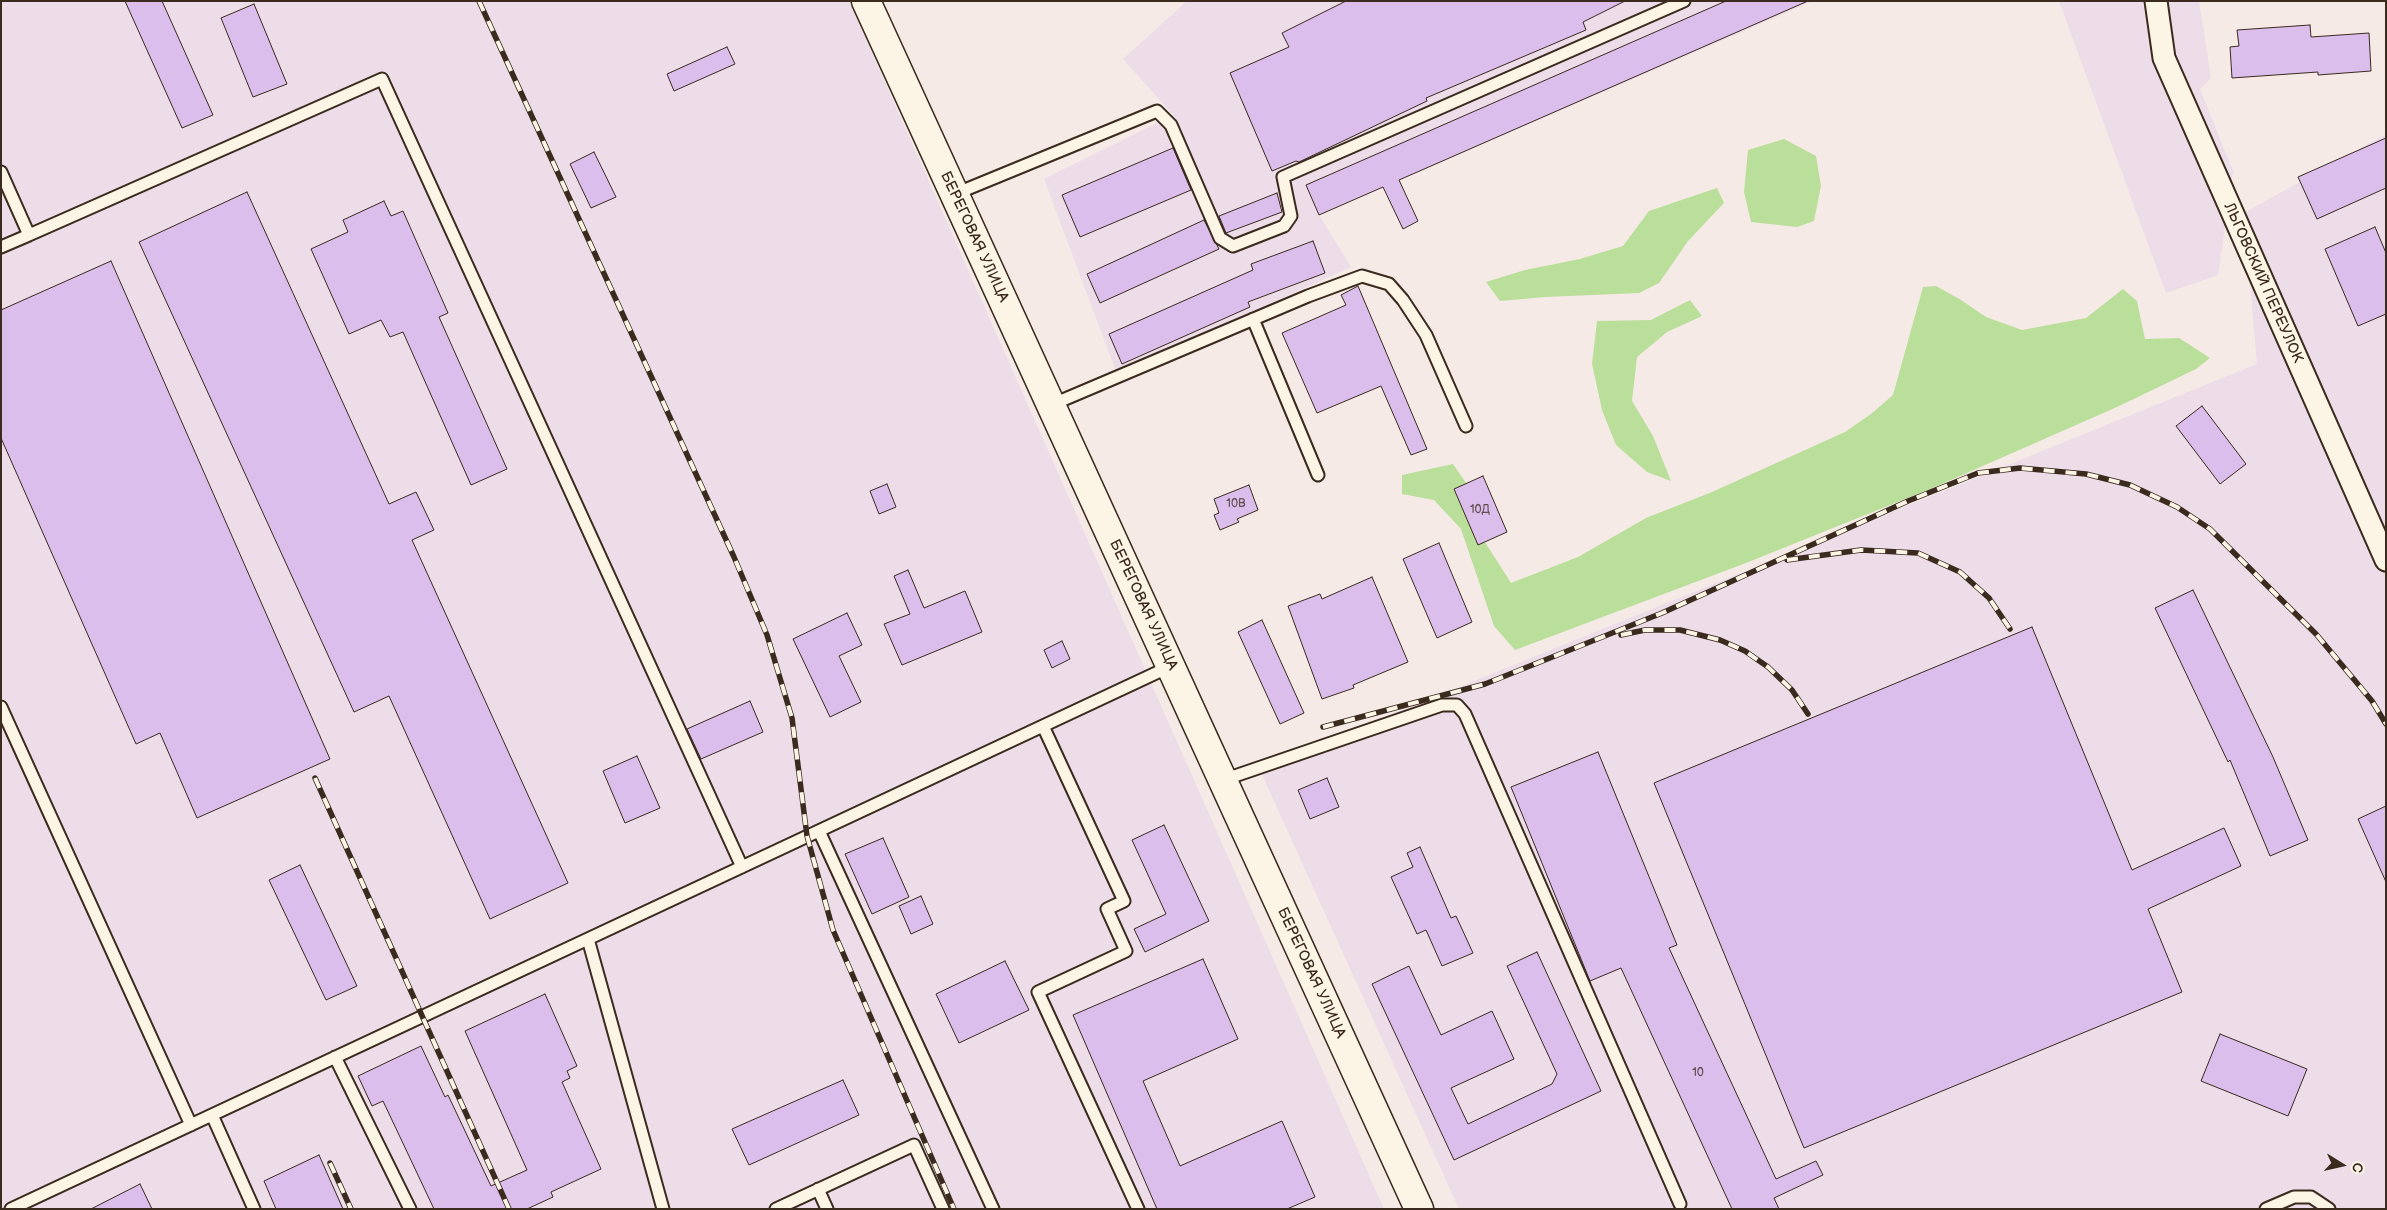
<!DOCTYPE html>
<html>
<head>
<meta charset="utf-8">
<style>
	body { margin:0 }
	#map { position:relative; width:2387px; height:1210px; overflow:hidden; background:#f5eae6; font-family:"Balsamiq Sans",sans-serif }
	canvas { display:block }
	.frame { position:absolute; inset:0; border:2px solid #3b2a1e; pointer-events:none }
	.north { position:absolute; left:2317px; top:1140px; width:50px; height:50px; -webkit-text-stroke:4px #fcf5e5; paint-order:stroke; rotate:100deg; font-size:14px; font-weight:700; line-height:20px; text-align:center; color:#3b2a1e }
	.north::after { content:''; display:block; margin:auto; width:18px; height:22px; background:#3b2a1e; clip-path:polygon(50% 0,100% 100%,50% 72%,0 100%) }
</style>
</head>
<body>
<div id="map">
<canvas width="2387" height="1210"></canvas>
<div class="frame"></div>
<div class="north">С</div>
</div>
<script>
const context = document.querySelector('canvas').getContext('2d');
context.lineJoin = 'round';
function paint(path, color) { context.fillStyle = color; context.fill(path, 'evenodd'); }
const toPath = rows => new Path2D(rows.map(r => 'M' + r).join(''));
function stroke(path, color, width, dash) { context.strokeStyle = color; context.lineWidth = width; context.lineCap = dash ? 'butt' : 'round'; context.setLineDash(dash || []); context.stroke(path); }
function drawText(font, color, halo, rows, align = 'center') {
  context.font = font + ' "Balsamiq Sans",sans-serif'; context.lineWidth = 5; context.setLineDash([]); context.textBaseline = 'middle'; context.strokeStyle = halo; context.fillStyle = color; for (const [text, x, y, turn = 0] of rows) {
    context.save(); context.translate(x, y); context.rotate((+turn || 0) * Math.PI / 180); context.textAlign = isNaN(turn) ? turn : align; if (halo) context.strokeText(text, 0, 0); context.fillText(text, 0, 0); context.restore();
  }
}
const built = toPath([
	[1,1,849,1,1384,1209,1,1209],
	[1187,1,1813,1,1319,215,1351,267,1117,374,1044,179,1173,115,1123,59],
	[2059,1,2199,1,2211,78,2200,89,2233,171,2218,275,2166,293],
	[2386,134,2386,1209,1459,1209,1259,768,2257,364,2244,213]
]);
const green = toPath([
	[1784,139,1816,156,1821,186,1814,221,1797,227,1751,222,1744,192,1748,150],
	[1717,188,1724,203,1688,241,1659,283,1639,293,1545,297,1500,301,1486,282,1525,270,1580,259,1623,246,1649,211],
	[1936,286,1961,300,1986,317,2022,330,2086,318,2123,289,2137,301,2145,339,2179,338,2210,358,2196,369,2117,407,1935,487,1746,563,1515,650,1494,626,1461,529,1434,500,1402,494,1402,475,1453,464,1466,483,1476,528,1511,583,1578,557,1646,518,1712,492,1845,432,1871,414,1893,395,1923,287],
	[1690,300,1702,316,1667,332,1637,357,1632,401,1653,436,1671,481,1647,472,1616,445,1602,410,1592,364,1597,321,1651,320]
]);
const building = toPath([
	[125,1,162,1,213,115,182,128,125,1],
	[1346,1,1625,1,1583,22,1586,30,1426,98,1427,101,1299,162,1296,161,1272,171,1230,73,1289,47,1282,33,1346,1],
	[1726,1,1808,1,1399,180,1418,221,1403,229,1383,187,1319,215,1306,185,1726,1],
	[254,4,287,84,253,97,221,18,254,4],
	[2310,25,2311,37,2369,33,2371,71,2318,75,2318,72,2232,78,2230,47,2239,46,2237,30,2310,25],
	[727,47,735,64,674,91,667,74,727,47],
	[2386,138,2386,188,2317,219,2298,177,2386,138],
	[1173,148,1191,190,1080,237,1062,195,1173,148],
	[594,152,616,197,591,208,570,164,594,152],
	[247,192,389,504,416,492,434,530,412,540,568,883,490,919,389,696,354,712,139,242,247,192],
	[1277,193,1282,212,1226,233,1219,216,1277,193],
	[384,201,391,216,403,211,448,313,439,317,507,469,471,485,403,332,390,337,381,320,349,334,311,249,348,232,343,220,384,201],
	[1204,220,1219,249,1100,303,1087,274,1204,220],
	[2375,227,2386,253,2386,314,2358,326,2325,249,2375,227],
	[1313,241,1325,273,1248,302,1250,307,1122,364,1109,334,1253,270,1251,264,1313,241],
	[111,261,330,759,197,818,160,733,136,744,1,438,1,310,111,261],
	[1358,286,1427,449,1411,455,1381,386,1317,413,1282,333,1346,305,1341,295,1358,286],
	[2202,406,2246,464,2220,484,2176,426,2202,406],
	[1483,476,1507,532,1478,545,1454,489,1483,476],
	[887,484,896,507,879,514,870,491,887,484],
	[1249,485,1258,510,1237,519,1239,522,1220,530,1214,515,1219,513,1214,499,1249,485],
	[1439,543,1472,622,1437,638,1403,559,1439,543],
	[908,570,924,608,965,591,982,632,902,665,884,624,910,614,894,576,908,570],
	[1372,577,1408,662,1353,685,1354,688,1322,699,1288,606,1320,594,1322,599,1372,577],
	[2193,590,2273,757,2308,840,2270,856,2230,760,2228,762,2155,608,2193,590],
	[847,613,862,645,839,656,861,702,830,717,793,639,847,613],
	[1262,620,1304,713,1280,724,1238,632,1262,620],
	[2032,627,2132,870,2224,828,2241,866,2148,909,2182,992,1804,1148,1654,783,2032,627],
	[1062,641,1070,659,1052,668,1044,650,1062,641],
	[750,701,763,732,701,759,687,729,750,701],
	[1598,752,1677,945,1669,948,1776,1179,1816,1161,1823,1175,1774,1198,1779,1209,1732,1209,1621,968,1590,981,1511,787,1598,752],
	[637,756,660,808,625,823,603,771,637,756],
	[1327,778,1339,807,1310,819,1298,790,1327,778],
	[2386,806,2386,882,2358,819,2386,806],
	[1164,825,1209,921,1145,952,1134,929,1166,914,1132,840,1164,825],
	[883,838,909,897,872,914,845,854,883,838],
	[1420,847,1451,918,1456,916,1473,953,1442,966,1426,930,1417,934,1391,877,1413,867,1407,853,1420,847],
	[300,865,357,986,326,1000,269,880,300,865],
	[921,896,933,924,911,934,899,906,921,896],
	[1537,952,1601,1091,1454,1160,1372,984,1409,966,1441,1035,1492,1011,1514,1059,1451,1088,1468,1124,1552,1084,1557,1074,1507,966,1537,952],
	[1203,959,1238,1039,1143,1081,1180,1166,1282,1121,1315,1197,1287,1209,1157,1209,1073,1015,1203,959],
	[1005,961,1029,1010,959,1043,936,994,1005,961],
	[545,994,577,1066,567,1071,570,1078,562,1082,601,1169,551,1192,553,1197,527,1209,434,1209,383,1101,372,1106,358,1076,421,1046,445,1097,448,1095,491,1186,527,1170,465,1031,545,994],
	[2220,1034,2307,1069,2288,1116,2201,1081,2220,1034],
	[843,1080,859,1115,749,1165,732,1129,843,1080],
	[319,1155,343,1209,276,1209,264,1181,319,1155],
	[140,1184,152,1209,91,1209,140,1184]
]);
const lane = toPath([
	[1,172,29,235,1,247],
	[955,194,1157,111,1171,125,1220,238,1233,246,1284,226,1291,216,1283,177,1684,1],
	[29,235,382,79,742,867],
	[1253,319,1318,475],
	[1051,405,1308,296,1362,276,1389,284,1403,300,1426,335,1466,426],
	[1,707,191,1125],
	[1043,726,1124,901,1107,909,1126,951,1038,992,1138,1209],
	[1223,780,1442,705,1457,705,1465,714,1680,1204],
	[819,831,993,1209],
	[588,939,663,1209],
	[335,1057,410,1209],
	[212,1115,254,1209],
	[818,1189,827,1209],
	[11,1209,1171,666],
	[776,1209,914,1145,943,1209],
	[2266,1209,2294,1197,2311,1197,2329,1209]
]);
const street = toPath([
	[2156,1,2164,58,2386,560]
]);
const secondary = toPath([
	[866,1,1419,1209]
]);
const rail = toPath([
	[479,1,734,557,767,635,792,718,807,836,833,930,954,1209],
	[1787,560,1861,550,1918,553,1960,572,1989,598,2010,629],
	[1621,635,1645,630,1680,630,1720,640,1745,651,1768,667,1792,690,1808,714],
	[1323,727,1485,684,1662,613,1908,501,1978,473,2020,468,2086,474,2130,485,2177,507,2210,529,2316,634,2372,701,2386,724],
	[315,778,509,1209],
	[330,1163,351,1209]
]);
const numberNames = [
	["10В",1236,504],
	["10Д",1480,510],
	["10",1698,1073]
];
const streetNames = [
	["БЕРЕГОВАЯ УЛИЦА",974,237,65],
	["ЛЬГОВСКИЙ ПЕРЕУЛОК",2263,283,66],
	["БЕРЕГОВАЯ УЛИЦА",1143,605,65],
	["БЕРЕГОВАЯ УЛИЦА",1311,973,65]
];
paint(built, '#eddde8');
paint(green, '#badf9a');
paint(building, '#dbbeec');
stroke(building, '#3b2a1e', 1);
stroke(lane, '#3b2a1e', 15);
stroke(street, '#3b2a1e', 25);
stroke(secondary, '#3b2a1e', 31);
stroke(lane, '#fcf5e5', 11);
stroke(street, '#fcf5e5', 21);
stroke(secondary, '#fcf5e5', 28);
stroke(rail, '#3b2a1e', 5.5);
stroke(rail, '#fcf5e5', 4, [11]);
drawText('12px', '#634f52', null, numberNames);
drawText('15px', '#3b2a1e', '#fcf5e5', streetNames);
</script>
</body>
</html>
